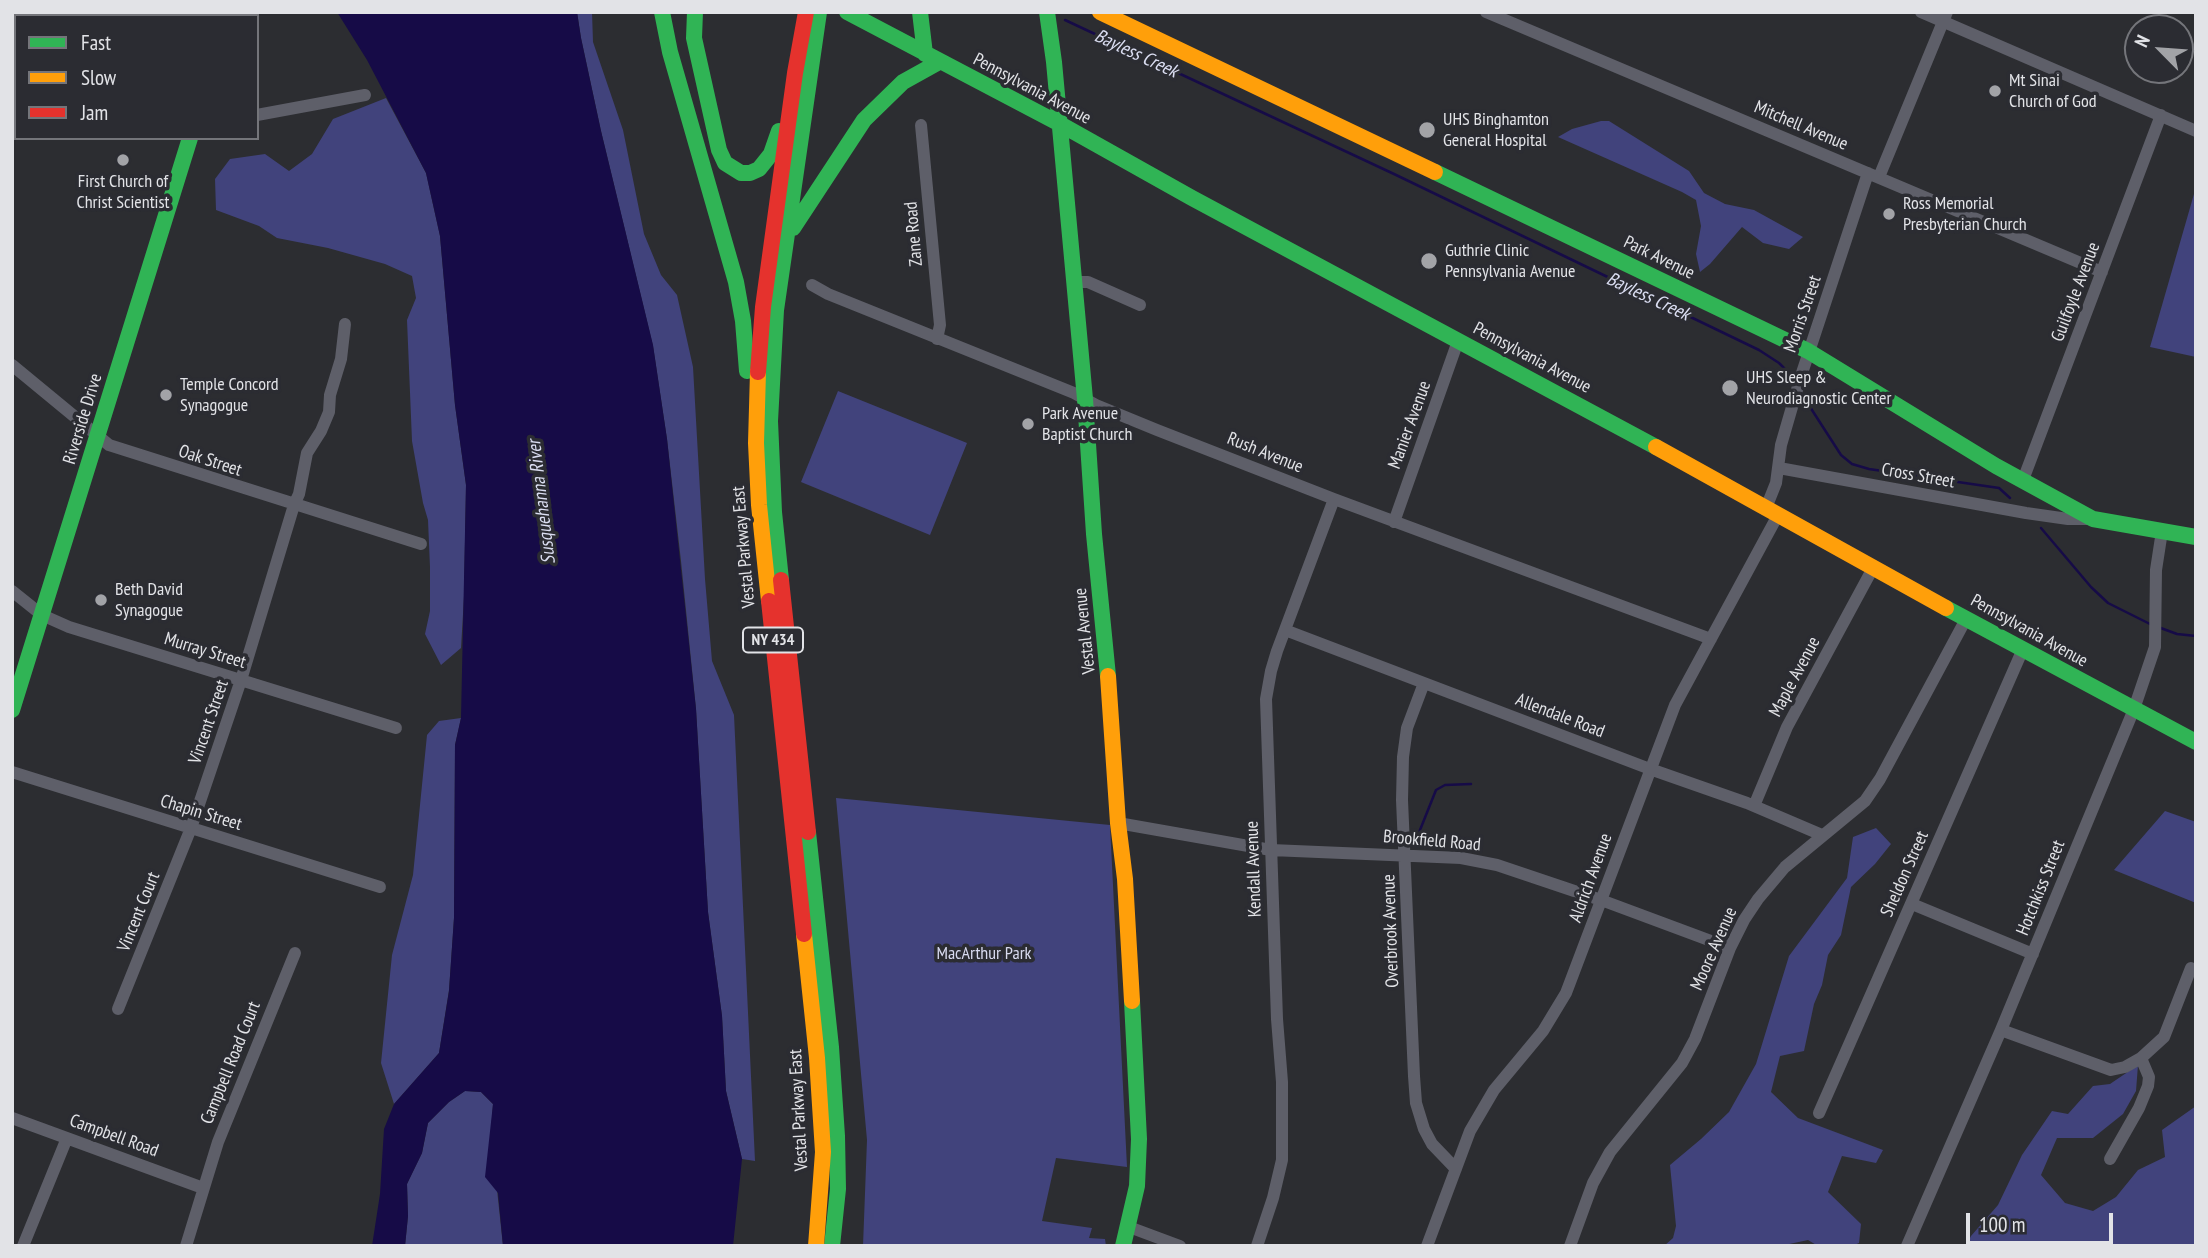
<!DOCTYPE html>
<html>
<head>
<meta charset="utf-8">
<style>
	body { margin:0 }
	#map { position:relative; width:2208px; height:1258px; overflow:hidden; background:#2c2d31; font-family:"PT Sans Narrow",sans-serif }
	canvas { display:block }
	.frame { position:absolute; inset:0; border:14px solid #e2e3e7; pointer-events:none }
	.legend { position:absolute; left:14px; top:14px; width:245px; height:126px; box-sizing:border-box; background:#2b2c32; border:2px solid #74757a; margin:0; padding:9px 12px; list-style:none; font-size:21px; color:#e2e3e7 }
	.legend li { display:flex; align-items:center; gap:14px; height:35px }
	.legend b { width:35px; border:2px solid #74757a }
	.north { position:absolute; left:2124px; top:14px; width:70px; height:70px; box-sizing:border-box; background:#2b2c32; border:2px solid #74757a; border-radius:50%; rotate:295deg; font-size:19px; font-weight:700; line-height:28px; text-align:center; color:#e2e3e7 }
	.north::after { content:''; display:block; margin:auto; width:24px; height:32px; background:#a2a3a7; clip-path:polygon(50% 0,100% 100%,50% 72%,0 100%) }
	.scale { position:absolute; left:1966px; top:1213px; width:147px; height:32px; box-sizing:border-box; border:4px solid #e2e3e7; border-top:0; padding-left:9px; font-size:21px; line-height:24px; white-space:nowrap; color:#e2e3e7; -webkit-text-stroke:5px #2b2c32; paint-order:stroke }
</style>
</head>
<body>
<div id="map">
<canvas width="2208" height="1258"></canvas>
<div class="frame"></div>
<ul class="legend">
<li><b style="height:9px;background:#30b455"></b>Fast</li>
<li><b style="height:9px;background:#ff9f0a"></b>Slow</li>
<li><b style="height:9px;background:#e5322d"></b>Jam</li>
</ul>
<div class="north">N</div>
<div class="scale">100 m</div>
</div>
<script>
const context = document.querySelector('canvas').getContext('2d');
context.lineJoin = 'round';
function paint(path, color) { context.fillStyle = color; context.fill(path, 'evenodd'); }
const toPath = rows => new Path2D(rows.map(r => 'M' + r).join(''));
function stroke(path, color, width, dash) { context.strokeStyle = color; context.lineWidth = width; context.lineCap = dash ? 'butt' : 'round'; context.setLineDash(dash || []); context.stroke(path); }
function drawText(font, color, halo, rows, align = 'center') {
  context.font = font + ' "PT Sans Narrow",sans-serif'; context.lineWidth = 7; context.setLineDash([]); context.textBaseline = 'middle'; context.strokeStyle = halo; context.fillStyle = color; for (const [text, x, y, turn = 0] of rows) {
    context.save(); context.translate(x, y); context.rotate((+turn || 0) * Math.PI / 180); context.textAlign = isNaN(turn) ? turn : align; if (halo) context.strokeText(text, 0, 0); context.fillText(text, 0, 0); context.restore();
  }
}
const green = toPath([
	[577,12,592,12,593,42,623,130,644,234,661,275,677,295,693,367,705,579,712,661,734,715,755,1161,742,1159,726,1091,722,1016,708,912,696,709,681,561,667,439,653,346,601,131,581,38],
	[386,98,426,173,440,236,455,405,466,485,464,597,461,648,441,665,425,634,430,611,430,567,428,520,423,503,412,441,407,320,416,298,412,276,385,264,328,248,277,238,259,226,216,210,215,179,230,159,265,154,289,171,312,154,333,119],
	[1601,121,1609,121,1689,171,1704,193,1725,204,1754,210,1803,237,1789,249,1763,243,1742,227,1710,264,1700,272,1696,254,1701,226,1696,200,1682,192,1558,137,1572,129],
	[2196,187,2196,357,2150,347],
	[838,391,967,443,930,535,801,482],
	[461,718,455,745,454,918,449,990,439,1053,394,1104,381,1063,392,955,413,875,427,735,439,721],
	[836,798,1110,825,1127,1167,1056,1158,1042,1221,1092,1228,1089,1238,1105,1239,1106,1246,863,1246,867,1140],
	[2165,811,2196,822,2196,903,2114,870],
	[1876,828,1891,844,1875,864,1851,887,1841,935,1828,955,1822,985,1814,1004,1804,1051,1780,1056,1771,1092,1798,1118,1883,1150,1876,1163,1842,1156,1828,1192,1861,1224,1859,1243,1852,1246,1818,1246,1808,1240,1780,1246,1664,1246,1673,1238,1676,1226,1670,1165,1701,1139,1729,1112,1756,1064,1789,956,1847,878,1853,837],
	[2138,1065,2136,1091,2123,1114,2093,1138,2057,1138,2041,1175,2065,1203,2093,1211,2116,1197,2138,1170,2165,1157,2162,1130,2196,1106,2196,1246,1966,1246,1971,1236,1998,1205,2022,1155,2052,1111,2068,1114,2093,1086,2110,1084],
	[465,1091,481,1092,493,1104,491,1133,503,1246,405,1246,408,1216,407,1184,422,1153,428,1123,449,1102]
]);
const water = toPath([
	[337,12,577,12,581,38,601,131,653,345,667,439,696,709,708,912,722,1016,726,1091,742,1159,733,1246,503,1246,498,1193,485,1177,493,1104,481,1092,465,1091,449,1102,428,1123,422,1153,407,1184,408,1216,405,1246,372,1246,380,1194,384,1129,394,1104,439,1053,449,991,454,918,455,745,461,718,466,485,455,405,440,236,426,173,367,60]
]);
const stream = toPath([
	[1065,20,1394,174,1759,350,1779,363,1790,374,1794,381],
	[1801,393,1841,455,1852,464,1869,469,1999,488,2010,498],
	[2041,528,2091,587,2108,603,2152,625],
	[2158,627,2177,634,2196,636],
	[1418,835,1436,790,1445,785,1471,784]
]);
const street = toPath([
	[1486,12,2102,272],
	[1921,12,2196,131],
	[257,115,365,95],
	[921,125,940,325,937,339],
	[1879,177,1947,12],
	[1074,282,1088,282,1140,305],
	[812,285,828,294,1074,393,1096,405,1157,430,1334,499,1711,639],
	[12,365,109,445,421,544],
	[1779,468,2026,513,2068,519,2089,519],
	[2023,480,2161,115],
	[1766,508,1776,483,1781,445,1801,376,1868,173],
	[1394,522,1458,341],
	[12,591,42,615,69,627,396,728],
	[1285,630,1650,769,1747,803,1822,835],
	[1424,683,1407,728,1403,757,1402,800,1414,1076,1416,1103,1424,1129,1432,1144,1456,1169],
	[12,772,380,887],
	[1754,806,1787,727,1873,568],
	[1118,823,1271,850,1461,858,1497,865,1601,900,1730,948],
	[1912,904,2033,954],
	[118,1009,191,828,241,680,294,505,299,494,307,453,321,431,329,412,330,395,341,359,345,324],
	[2001,1030,2111,1070,2125,1067,2141,1058],
	[1819,1113,2023,649],
	[12,1118,203,1188],
	[2110,1159,2139,1108,2148,1086,2149,1077,2141,1058,2164,1037,2191,968],
	[1129,1227,1180,1246],
	[23,1246,67,1138],
	[186,1246,218,1142,295,953],
	[1257,1246,1273,1198,1282,1160,1282,1082,1277,1019,1266,699,1271,671,1277,651,1334,499],
	[1427,1246,1470,1131,1494,1090,1543,1031,1566,993,1675,705,1778,515],
	[1570,1246,1593,1183,1610,1152,1682,1063,1695,1039,1730,948,1744,920,1758,899,1785,867,1865,801,1880,779,1966,619],
	[1907,1246,2001,1030,2134,709,2155,647,2156,570,2162,531]
]);
const fast = toPath([
	[33,12,37,16],
	[662,12,670,52,736,282,743,321,747,371],
	[695,12,694,38,719,150,725,163,741,173,750,173,759,169,771,154,779,131],
	[847,12,1060,124,1192,198,1656,447],
	[920,12,925,54],
	[1047,12,1054,62,1085,399,1094,534,1108,676],
	[225,16,226,12],
	[1435,172,1808,351,1996,466,2093,519,2196,537],
	[793,228,864,120,903,82,939,62],
	[781,580,774,512,770,421,776,310,819,12],
	[1946,608,2196,742],
	[12,710,190,138],
	[808,832,831,1047,837,1136,838,1189,832,1246],
	[1123,1246,1137,1186,1139,1139,1132,1001]
]);
const slow = toPath([
	[1100,12,1435,172],
	[758,372,756,443,759,505,769,601],
	[1656,447,1946,608],
	[1108,676,1118,823,1125,879,1132,1001],
	[804,934,817,1058,823,1152,816,1246]
]);
const jam = toPath([
	[758,372,763,307,795,73,806,12],
	[781,580,808,832],
	[769,601,804,934]
]);
const markers = [
	[1995,91,7,"#a2a3a7"],
	[1427,130,9,"#a2a3a7"],
	[123,160,7,"#a2a3a7"],
	[1889,214,7,"#a2a3a7"],
	[1429,261,9,"#a2a3a7"],
	[1730,388,9,"#a2a3a7"],
	[166,395,7,"#a2a3a7"],
	[1028,424,7,"#a2a3a7"],
	[101,600,7,"#a2a3a7"]
];
const shields = [
	[773,640,60]
];
const shieldNames = [
	["NY 434",773,640]
];
const poiNames = [
	["Mt Sinai",2009,81],
	["Church of God",2009,102],
	["UHS Binghamton",1443,120],
	["General Hospital",1443,141],
	["First Church of",123,182,"center"],
	["Christ Scientist",123,203,"center"],
	["Ross Memorial",1903,204],
	["Presbyterian Church",1903,225],
	["Guthrie Clinic",1445,251],
	["Pennsylvania Avenue",1445,272],
	["UHS Sleep &",1746,378],
	["Neurodiagnostic Center",1746,399],
	["Temple Concord",180,385],
	["Synagogue",180,406],
	["Park Avenue",1042,414],
	["Baptist Church",1042,435],
	["Beth David",115,590],
	["Synagogue",115,611]
];
const streetNames = [
	["Pennsylvania Avenue",1032,89,28],
	["Mitchell Avenue",1801,126,23],
	["Zane Road",914,234,-95],
	["Park Avenue",1659,258,26],
	["Guilfoyle Avenue",2076,292,-69],
	["Morris Street",1803,314,-71],
	["Pennsylvania Avenue",1532,358,28],
	["Riverside Drive",83,419,-73],
	["Manier Avenue",1410,425,-70],
	["Rush Avenue",1265,453,22],
	["Oak Street",210,461,18],
	["Cross Street",1918,476,10],
	["Vestal Parkway East",744,547,-95],
	["Vestal Avenue",1085,631,-96],
	["Pennsylvania Avenue",2029,631,29],
	["Murray Street",205,651,17],
	["Maple Avenue",1795,677,-62],
	["Allendale Road",1560,716,21],
	["Vincent Street",209,722,-71],
	["Chapin Street",201,813,17],
	["Brookfield Road",1432,841,5],
	["Kendall Avenue",1254,869,-92],
	["Sheldon Street",1905,874,-66],
	["Aldrich Avenue",1591,878,-70],
	["Hotchkiss Street",2041,888,-68],
	["Vincent Court",139,912,-68],
	["Overbrook Avenue",1391,931,-92],
	["Moore Avenue",1714,949,-66],
	["Campbell Road Court",231,1063,-68],
	["Vestal Parkway East",799,1110,-93],
	["Campbell Road",114,1136,20]
];
const parkNames = [
	["MacArthur Park",984,954]
];
const waterNames = [
	["Bayless Creek",1136,54,25],
	["Bayless Creek",1648,297,25],
	["Susquehanna River",542,502,-97]
];
paint(green, '#41437c');
paint(water, '#160b47');
stroke(stream, '#160b47', 2.5);
stroke(street, '#5e5f69', 12);
stroke(fast, '#30b455', 16);
stroke(slow, '#ff9f0a', 16);
stroke(jam, '#e5322d', 16);
for (const [x, y, r, color] of markers) { const dot = new Path2D(); dot.arc(x, y, r, 0, 2 * Math.PI); context.fillStyle = color; context.fill(dot); stroke(dot, '#2b2c32', 2.5); }
for (const [x, y, w] of shields) { const box = new Path2D(); box.roundRect(x - w / 2, y - 12.5, w, 25, 5); context.fillStyle = '#2b2c32'; context.fill(box); stroke(box, '#e2e3e7', 2); }
drawText('bold 16px', '#e2e3e7', null, shieldNames);
drawText('18px', '#e2e3e7', '#2b2c32', poiNames, 'left');
drawText('18px', '#e2e3e7', '#2b2c32', streetNames);
drawText('18px', '#d8daef', '#2b2c32', parkNames);
drawText('italic 19px', '#daddf1', '#2b2c32', waterNames);
</script>
</body>
</html>
